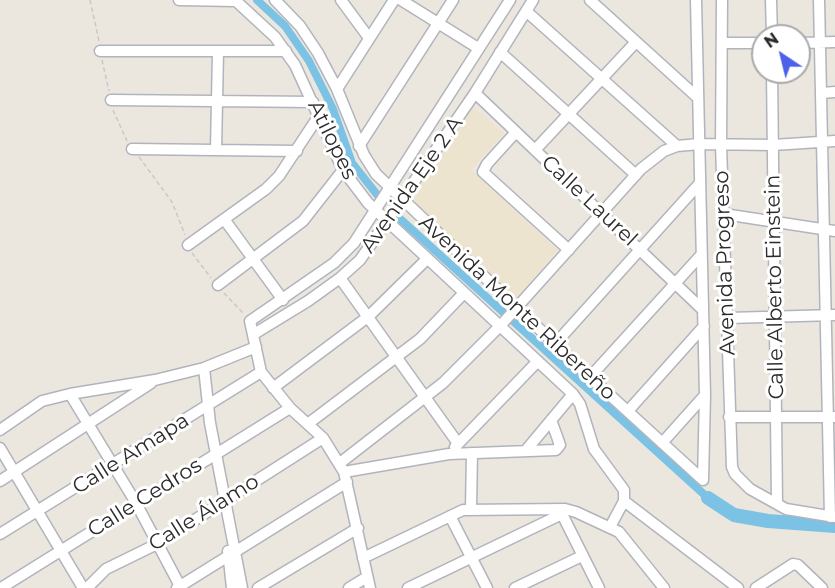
<!DOCTYPE html>
<html>
<head>
<meta charset="utf-8">
<style>
	body { margin:0 }
	#map { position:relative; width:835px; height:588px; overflow:hidden; background:#ece7de; font-family:Montserrat,sans-serif }
	canvas { display:block }
	.north { position:absolute; left:751px; top:24px; width:60px; height:60px; box-sizing:border-box; background:#fff; border:2px solid #aaa; border-radius:50%; rotate:325deg; font-size:16px; font-weight:700; line-height:24px; text-align:center; color:#2b2b2b }
	.north::after { content:''; display:block; margin:auto; width:21px; height:27px; background:#4d61ea; clip-path:polygon(50% 0,100% 100%,50% 72%,0 100%) }
</style>
</head>
<body>
<div id="map">
<canvas width="835" height="588"></canvas>
<div class="north">N</div>
</div>
<script>
const context = document.querySelector('canvas').getContext('2d');
context.lineJoin = 'round';
function paint(path, color) { context.fillStyle = color; context.fill(path, 'evenodd'); }
const toPath = rows => new Path2D(rows.map(r => 'M' + r).join(''));
function stroke(path, color, width, dash) { context.strokeStyle = color; context.lineWidth = width; context.lineCap = dash ? 'butt' : 'round'; context.setLineDash(dash || []); context.stroke(path); }
function drawText(font, color, halo, rows, align = 'center') {
  context.font = font + ' Montserrat,sans-serif'; context.lineWidth = 6; context.setLineDash([]); context.textBaseline = 'middle'; context.strokeStyle = halo; context.fillStyle = color; for (const [text, x, y, turn = 0] of rows) {
    context.save(); context.translate(x, y); context.rotate((+turn || 0) * Math.PI / 180); context.textAlign = isNaN(turn) ? turn : align; if (halo) context.strokeText(text, 0, 0); context.fillText(text, 0, 0); context.restore();
  }
}
const education = toPath([
	[472,106,504,133,471,170,558,250,515,299,409,201]
]);
const canal = toPath([
	[257,0,285,26,309,61,333,109,352,163,379,197],
	[397,216,504,313],
	[513,321,708,498]
]);
const river = toPath([
	[708,498,734,515,768,521,835,526]
]);
const path = toPath([
	[90,0,99,41],
	[102,60,109,91],
	[113,110,127,141],
	[139,157,172,202,185,235],
	[192,253,211,278],
	[224,293,243,313]
]);
const minor = toPath([
	[179,0,236,1],
	[235,0,275,37,295,65,343,170,368,203,573,394,580,404,594,449,624,490,624,501,738,588],
	[275,0,300,26,318,53,337,89,364,155,376,174,590,377,703,480,705,395,696,0],
	[341,0,369,38],
	[401,0,478,48],
	[590,0,697,97],
	[722,0,721,145,732,467,735,474,750,489,786,509,835,517],
	[771,0,772,36],
	[819,0,830,517],
	[526,11,677,146],
	[722,43,763,43],
	[799,43,835,42],
	[100,51,286,51],
	[500,52,636,175],
	[772,72,777,502],
	[337,89,394,0],
	[475,93,703,310],
	[822,93,835,92],
	[111,100,313,102],
	[516,132,487,164,483,172,569,250],
	[359,146,453,0],
	[132,149,297,151],
	[216,150,218,52],
	[535,150,636,42],
	[724,214,835,231],
	[224,219,283,300],
	[188,245,266,189,279,176,318,117],
	[340,278,457,442],
	[218,285,303,221,343,170],
	[728,318,835,315],
	[254,334,308,301,340,278,360,260,475,93,533,0],
	[555,344,699,184],
	[204,368,210,423,242,588],
	[590,377,701,255],
	[273,388,369,316,427,259],
	[70,394,136,503,180,586],
	[628,411,704,326],
	[729,417,835,417],
	[309,423,420,339,464,293],
	[0,430,42,401,70,394,155,380,204,368,256,347],
	[662,443,705,395],
	[455,447,538,361],
	[0,448,83,588],
	[527,449,573,394],
	[340,463,443,383,501,325,641,169,664,151,677,146,699,144,773,145,835,141],
	[344,472,449,454,556,450,560,445,551,420],
	[0,481,151,383],
	[471,508,472,453],
	[562,514,599,588],
	[450,516,487,588],
	[610,527,624,501],
	[0,534,261,372],
	[228,551,232,588],
	[363,558,463,510,565,509,576,512,619,532,664,588],
	[1,588,290,408],
	[87,588,106,569,157,544,323,438],
	[177,588,347,482],
	[258,588,358,528],
	[349,588,367,577],
	[370,588,344,472,323,438,290,408,261,372,250,321,334,263,354,243,510,0],
	[408,588,562,514,565,509],
	[515,588,582,556],
	[756,588,793,564,798,565,822,588]
]);
const streetNames = [
	["Atilopes",332,140,64],
	["Avenida Eje 2 A",412,185,-55],
	["Calle Laurel",589,201,43],
	["Avenida Progreso",725,263,-92],
	["Calle Alberto Einstein",775,287,-91],
	["Avenida Monte Ribereño",517,308,43],
	["Calle Amapa",131,454,-32],
	["Calle Cedros",145,498,-32],
	["Calle Álamo",204,513,-32]
];
paint(education, '#ece4cf');
stroke(canal, '#7bc2e4', 8);
stroke(river, '#7bc2e4', 14);
stroke(minor, '#b2b4bd', 13);
stroke(path, '#c8c8c8', 1.5, [4.5, 3]);
stroke(minor, '#fff', 10);
drawText('21px', '#2b2b2b', '#fff', streetNames);
</script>
</body>
</html>
